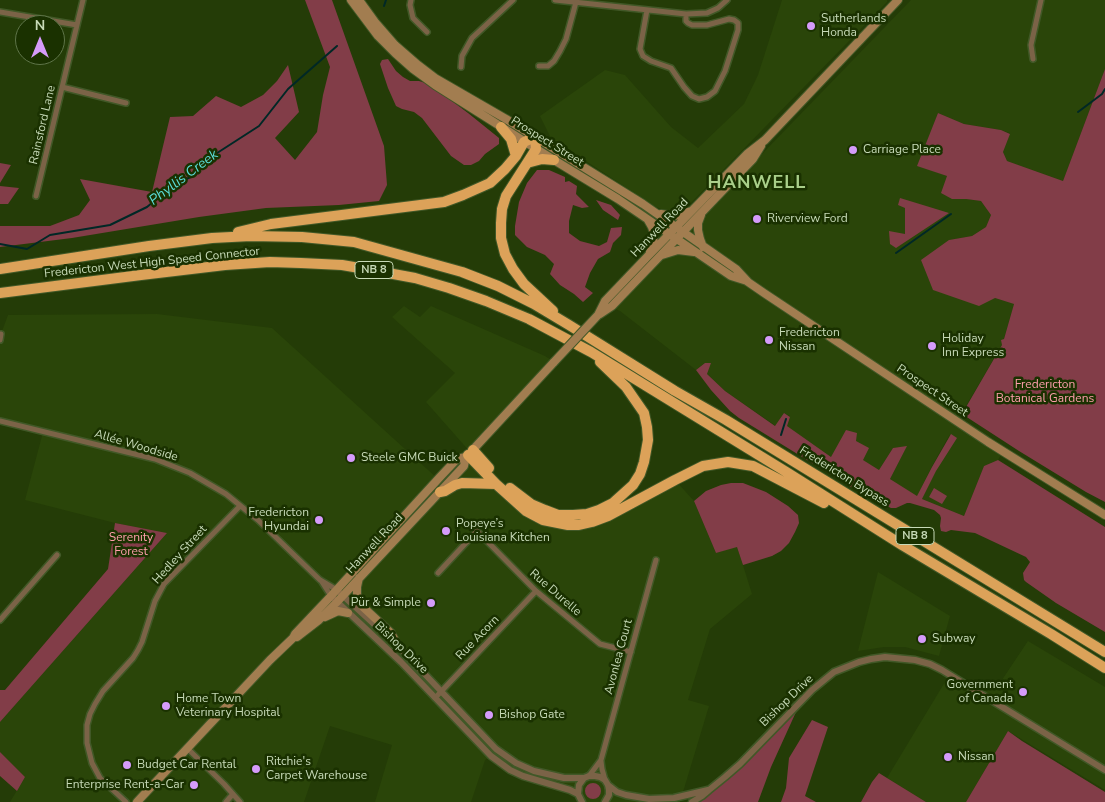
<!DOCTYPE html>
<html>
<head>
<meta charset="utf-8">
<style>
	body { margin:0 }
	#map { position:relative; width:1105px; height:802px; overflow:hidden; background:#243c07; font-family:"Nunito Sans",sans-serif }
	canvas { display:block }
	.north { position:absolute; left:15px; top:15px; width:50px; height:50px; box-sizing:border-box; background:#1a3100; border:1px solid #5f7549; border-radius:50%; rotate:0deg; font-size:14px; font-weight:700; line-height:20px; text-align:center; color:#c7dab7 }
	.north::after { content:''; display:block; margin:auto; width:18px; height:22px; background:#d59bfa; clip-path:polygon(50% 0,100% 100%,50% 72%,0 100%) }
</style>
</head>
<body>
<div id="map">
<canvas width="1105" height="802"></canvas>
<div class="north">N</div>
</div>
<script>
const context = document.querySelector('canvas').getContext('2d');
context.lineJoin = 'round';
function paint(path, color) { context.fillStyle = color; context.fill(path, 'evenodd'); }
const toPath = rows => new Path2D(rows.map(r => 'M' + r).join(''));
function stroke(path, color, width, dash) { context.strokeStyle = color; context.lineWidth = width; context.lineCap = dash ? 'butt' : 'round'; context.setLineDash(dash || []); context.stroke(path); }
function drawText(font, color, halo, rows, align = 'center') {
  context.font = font + ' "Nunito Sans",sans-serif'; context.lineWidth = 5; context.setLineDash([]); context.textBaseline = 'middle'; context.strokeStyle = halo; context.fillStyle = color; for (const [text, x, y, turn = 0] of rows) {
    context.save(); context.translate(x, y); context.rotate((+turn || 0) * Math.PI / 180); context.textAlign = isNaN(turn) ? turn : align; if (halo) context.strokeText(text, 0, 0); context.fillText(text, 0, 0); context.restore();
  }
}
const built = toPath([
	[782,0,887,0,887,2,688,206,683,210,676,211,661,209,654,206,551,138,540,116,605,70,625,75,671,127,698,148,744,104,758,75],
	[911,0,1105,0,1105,69,1063,181,1007,161,1003,152,1010,133,1001,130,964,124,938,113,918,165,947,176,952,199,966,199,981,201,991,215,986,227,972,236,949,240,995,298,1014,304,1002,345,957,421,1003,451,998,460,984,466,964,516,922,499,936,471,950,434,932,466,917,497,890,479,906,447,893,448,879,470,862,460,831,457,786,426,790,416,784,413,776,426,725,391,707,374,710,363,705,363,696,370,620,311,613,308],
	[404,306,420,317,431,306,545,356,554,362,471,453,426,402,455,373,392,317],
	[157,314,272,328,438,479,452,465,470,454,526,511,579,525,675,480,694,501,716,553,737,546,752,594,710,629,688,700,709,706,680,802,582,802,577,794,537,781,491,756,485,760,471,802,375,802,392,745,330,726,304,802,240,802,233,794,226,802,10,802,25,777,0,752,0,722,167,533,115,523,25,500,43,432,0,421,0,340,1,334,8,315],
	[878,572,950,616,939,656,905,647,884,647,858,651],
	[1028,641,1105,687,1105,790,1008,731,966,802,926,802,887,778,948,677,996,689]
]);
const green = toPath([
	[305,0,332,0,384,146,387,185,379,201,339,205,266,208,199,217,72,238,0,247,0,226,50,226,79,215,90,200,80,179,152,192,170,117,193,116,216,96,241,107,263,95,277,81,288,65,299,112,275,138,295,160,317,132,323,95,330,67],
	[388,59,396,71,403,77,410,81,419,81,429,84,468,113,499,138,499,144,485,154,479,161,471,165,464,165,451,156,422,118,414,112,402,109,396,106,388,88,380,64,382,60],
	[1105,69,1105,502,1086,492,1019,451,962,414,1002,345,1001,340,1004,339,1014,304,995,298,979,306,933,290,921,260,949,240,972,236,986,227,991,215,981,201,966,199,952,199,941,193,947,176,917,166,938,113,964,124,1001,130,1010,134,1003,152,1007,161,1063,181],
	[0,163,11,165,0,183],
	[537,170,549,170,565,177,565,182,569,181,577,186,576,194,589,207,582,208,573,205,569,221,569,233,580,241,599,246,607,242,611,228,622,227,621,235,613,243,610,252,598,259,590,273,585,287,593,293,583,302,574,294,560,285,550,274,554,264,545,255,527,247,515,235,515,226,519,202,527,183],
	[0,186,19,188,8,204,0,204],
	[900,198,936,209,949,213,896,248,890,244,889,231,905,234,905,208,898,205],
	[596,200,611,205,620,215,618,220,603,210],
	[705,363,711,363,707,374,725,391,775,426,784,413,790,417,787,426,831,457,846,430,857,433,856,441,869,448,863,460,879,470,893,448,907,446,890,479,917,496,932,467,951,434,957,438,936,471,922,499,964,516,984,466,998,460,1105,527,1105,632,1056,603,1026,582,1024,580,1023,573,1030,562,1026,557,975,533,951,530,946,532,941,531,940,526,941,518,940,515,934,510,910,503,907,503,896,508,891,508,864,495,739,418,730,411,711,390,696,370],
	[731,483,743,483,766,492,788,506,798,515,799,523,795,532,789,543,781,551,772,556,743,565,737,547,716,553,694,501,706,491,721,485],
	[934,488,947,496,942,504,929,497],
	[115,523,167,533,0,722,0,690,5,690,108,569],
	[801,701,771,767,758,802,692,802,702,796],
	[812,720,828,727,805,796,816,802,781,802,786,788,789,758],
	[1008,731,1022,741,1105,792,1105,802,966,802],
	[0,752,25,777,17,791,0,776],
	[879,773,887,778,926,802,861,802,872,782],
	'585 791a8 8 0 1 1 16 0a8 8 0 1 1-16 0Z'
]);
const stream = toPath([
	[384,6,386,0],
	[1078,112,1102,94,1105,89],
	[0,244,27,249,50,235,110,225,147,207,176,183,191,177,214,155,259,126,288,89,337,46],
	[896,253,951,214],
	[781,435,786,419]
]);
const minor = toPath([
	[411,0,410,5,413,18,427,32],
	[555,0,686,14,707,13,718,8,727,0],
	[647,10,640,49,643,56,651,61,671,68,684,87,692,96,699,99,707,97,715,91,725,71,738,30,738,23,734,20,729,19,707,25,692,25,688,23,686,21,686,14],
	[0,12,77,25],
	[1033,59,1031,45,1041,0],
	[539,66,548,66,554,61,560,51,566,39,576,2],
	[461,67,462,56,472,38,513,0],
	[62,87,126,103],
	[36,196,83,0],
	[0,340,1,334],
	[0,421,155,459,190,473,226,494,258,520,320,580,337,590],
	[438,573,477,531,536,591,600,644,631,652],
	[322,582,331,596],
	[0,620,57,555],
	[435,698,536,591],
	[187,748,224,784,240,802],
	[601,761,602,769,605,780],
	[589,776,601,760,656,560],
	[126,802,100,778,92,763,87,743,87,725,90,714,95,704,103,691,133,658,138,650,142,642,155,601,164,584,240,506],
	[226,802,233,794]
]);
const tertiary = toPath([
	[340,593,398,646,496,749,516,763,534,771,564,778,584,778],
	[331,596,401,662,491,756,510,770,523,776,570,790,578,794],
	[608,785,617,792,626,795,649,799,674,798,708,790],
	[582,802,578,794,579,785,584,778,589,776,595,776,600,777,605,780,608,785,609,790,609,795,605,802],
	[692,802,702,796,709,790,725,777,740,764,812,690,834,672,859,662,871,659,885,657,915,660,930,664,942,670,1105,770]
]);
const secondary = toPath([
	[351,0,378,36,395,53,413,69,435,85,554,160,618,199,731,276,747,281],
	[359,0,375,22,395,45,418,65,435,78,506,119,643,204,736,269,748,282,764,293,988,442,1105,515],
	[661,214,675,216,691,211],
	[701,215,698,223,698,230,700,239,703,247],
	[648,220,652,227,654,234,653,245,650,252],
	[662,255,678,250,694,252],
	[600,314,612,306,753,159,761,146],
	[598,315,605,301,648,256,747,154,765,140,898,0],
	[359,578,357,587,357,594,359,601,363,607,391,633,398,646],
	[325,617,338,611,348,613],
	[297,637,319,620,337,602,464,466,466,457],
	[137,802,270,660,293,638,295,634,331,596,440,477,457,459,466,457,468,455,554,362]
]);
const motorway = toPath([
	[501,127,511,139,516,156],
	[527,163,542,159,554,160],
	[238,232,271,224,444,202,463,195,490,183,505,169,516,156,524,142,535,137,536,149,506,196,502,209,501,223,501,238,505,254,513,269,524,284,553,311],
	[0,269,149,246,212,238,251,236,302,237,354,242,462,272,498,286,534,304,569,325,675,391,726,420,1105,652],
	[0,293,141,275,225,265,270,262,301,263,342,265,377,271,415,278,449,288,486,301,529,319,591,352,788,473,902,545,1051,634,1105,668],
	[473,450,489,468],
	[468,455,496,484,526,511,543,520,568,525,579,525,592,522,608,516,675,480,703,466,728,462,753,466,824,503],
	[510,488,531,504,545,510,558,515,573,515,587,514,599,510,613,503,633,485,640,474,644,462,648,440,647,427,644,413,626,387,600,362],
	[440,492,445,491,455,485,462,483,496,484]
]);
const secondaryBridge = toPath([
	[554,362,598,315]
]);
const markers = [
	[811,26,5,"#d59bfa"],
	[853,150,5,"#d59bfa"],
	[757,219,5,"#d59bfa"],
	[769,340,5,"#d59bfa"],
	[932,346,5,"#d59bfa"],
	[351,458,5,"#d59bfa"],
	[319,520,5,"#d59bfa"],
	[446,531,5,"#d59bfa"],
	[431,603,5,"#d59bfa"],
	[922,639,5,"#d59bfa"],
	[1023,692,5,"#d59bfa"],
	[166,706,5,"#d59bfa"],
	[489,715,5,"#d59bfa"],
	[948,757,5,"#d59bfa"],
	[127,765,5,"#d59bfa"],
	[256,769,5,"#d59bfa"],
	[194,785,5,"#d59bfa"]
];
const shields = [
	[374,270,38],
	[915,536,38]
];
const shieldNames = [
	["NB 8",374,270],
	["NB 8",915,536]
];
const poiNames = [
	["Sutherlands",821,19],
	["Honda",821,33],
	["Carriage Place",863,150],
	["Riverview Ford",767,219],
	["Fredericton",779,333],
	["Nissan",779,347],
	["Holiday",942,339],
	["Inn Express",942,353],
	["Steele GMC Buick",361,458],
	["Fredericton",309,513,"right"],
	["Hyundai",309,527,"right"],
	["Popeye’s",456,524],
	["Louisiana Kitchen",456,538],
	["Pür & Simple",421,603,"right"],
	["Subway",932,639],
	["Government",1013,685,"right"],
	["of Canada",1013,699,"right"],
	["Home Town",176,699],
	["Veterinary Hospital",176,713],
	["Bishop Gate",499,715],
	["Nissan",958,757],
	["Ritchie's",266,762],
	["Carpet Warehouse",266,776],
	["Budget Car Rental",137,765],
	["Enterprise Rent-a-Car",184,785,"right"]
];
const streetNames = [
	["Rainsford Lane",43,125,-77],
	["Prospect Street",547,142,32],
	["Hanwell Road",660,228,-46],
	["Fredericton West High Speed Connector",152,263,-6],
	["Prospect Street",932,391,34],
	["Allée Woodside",136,446,16],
	["Fredericton Bypass",844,477,32],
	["Hanwell Road",375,544,-47],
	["Hedley Street",180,555,-48],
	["Rue Durelle",555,593,41],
	["Rue Acorn",478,638,-46],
	["Bishop Drive",401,648,44],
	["Avonlea Court",619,657,-75],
	["Bishop Drive",787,701,-44]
];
const parkNames = [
	["Fredericton",1045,385],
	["Botanical Gardens",1045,399],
	["Serenity",131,538],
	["Forest",131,552]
];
const waterNames = [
	["Phyllis Creek",184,178,-37]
];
const districtNames = [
	["HANWELL",757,184]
];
paint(built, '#2a4509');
paint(green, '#823d48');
stroke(stream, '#002826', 2);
stroke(minor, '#415827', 8);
stroke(tertiary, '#415827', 9);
stroke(secondary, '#415827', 10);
stroke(motorway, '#415827', 12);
stroke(minor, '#7b6347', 5);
stroke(tertiary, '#7b6347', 6);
stroke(secondary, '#a27d50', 8);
stroke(motorway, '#dca259', 10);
stroke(secondaryBridge, '#415827', 10, []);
stroke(secondaryBridge, '#a27d50', 8);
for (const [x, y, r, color] of markers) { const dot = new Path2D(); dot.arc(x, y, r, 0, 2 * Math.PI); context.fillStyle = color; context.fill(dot); stroke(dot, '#1a3100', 2); }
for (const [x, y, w] of shields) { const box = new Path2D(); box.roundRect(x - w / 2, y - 8.5, w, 17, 4); context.fillStyle = '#1a3100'; context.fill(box); stroke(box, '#c7dab7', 1); }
drawText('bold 11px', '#c7dab7', null, shieldNames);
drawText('12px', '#c7dab7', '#1a3100', poiNames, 'left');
drawText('12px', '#c7dab7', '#1a3100', streetNames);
drawText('12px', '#ff9fac', '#1a3100', parkNames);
drawText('italic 14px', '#5bded9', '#1a3100', waterNames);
context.letterSpacing = '1px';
drawText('bold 18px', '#a9cf89', '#1a3100', districtNames);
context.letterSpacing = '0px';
</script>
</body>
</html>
